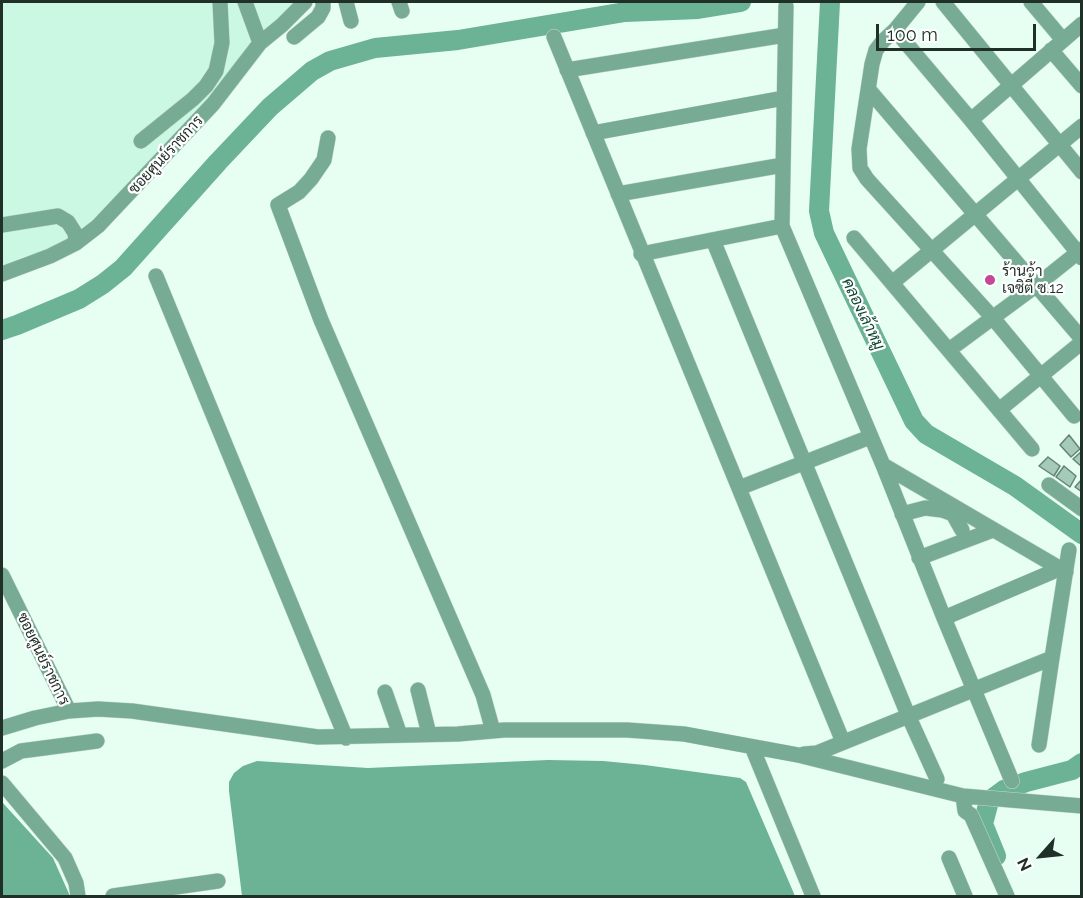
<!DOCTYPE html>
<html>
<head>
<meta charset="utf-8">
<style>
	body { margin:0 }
	#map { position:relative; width:1083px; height:898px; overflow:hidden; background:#e7fef3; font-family:Raleway,sans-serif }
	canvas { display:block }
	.frame { position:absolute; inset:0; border:3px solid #212f29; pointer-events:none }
	.north { position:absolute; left:1011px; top:826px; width:60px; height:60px; -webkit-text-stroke:4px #fff; paint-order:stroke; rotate:243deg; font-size:16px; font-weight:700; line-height:24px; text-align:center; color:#212f29 }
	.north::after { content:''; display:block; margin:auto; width:21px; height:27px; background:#212f29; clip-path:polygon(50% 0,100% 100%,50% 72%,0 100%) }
	.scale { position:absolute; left:876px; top:24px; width:160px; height:27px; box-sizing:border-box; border:3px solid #212f29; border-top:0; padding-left:8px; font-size:18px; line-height:21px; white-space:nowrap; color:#212f29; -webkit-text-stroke:4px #fff; paint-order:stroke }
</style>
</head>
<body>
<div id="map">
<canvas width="1083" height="898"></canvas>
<div class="frame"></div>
<div class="north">N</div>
<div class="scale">100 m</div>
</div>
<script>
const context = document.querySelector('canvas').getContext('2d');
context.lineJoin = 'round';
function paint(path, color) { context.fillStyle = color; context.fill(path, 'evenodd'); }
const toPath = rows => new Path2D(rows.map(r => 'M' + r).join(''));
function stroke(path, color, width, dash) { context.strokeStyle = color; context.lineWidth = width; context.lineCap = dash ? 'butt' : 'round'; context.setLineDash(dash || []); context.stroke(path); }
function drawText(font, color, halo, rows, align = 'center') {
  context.font = font + ' Raleway,Sarabun,sans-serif'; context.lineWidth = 4.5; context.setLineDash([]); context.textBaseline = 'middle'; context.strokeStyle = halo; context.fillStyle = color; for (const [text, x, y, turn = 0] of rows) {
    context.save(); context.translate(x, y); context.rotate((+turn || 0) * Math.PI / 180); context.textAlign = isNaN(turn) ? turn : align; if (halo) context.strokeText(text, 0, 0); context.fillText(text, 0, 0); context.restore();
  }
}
const built = toPath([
	[2,2,295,2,287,15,88,232,56,247,20,258,2,269]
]);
const water = toPath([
	[548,760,603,761,645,765,740,778,746,782,795,896,242,896,229,791,229,782,234,773,243,766,257,761,368,768],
	[2,802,53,858,70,896,2,896]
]);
const river = toPath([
	[830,2,819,211,824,233,914,421,926,434,1015,486,1082,534],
	[2,330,17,325,79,299,103,284,123,268,218,162,270,107,312,71,330,61,375,48,458,40,625,12,698,9,741,2],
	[996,856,983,824,989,801,1004,790,1026,782,1072,770,1082,763]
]);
const building = toPath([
	[1069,435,1080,449,1071,457,1060,445,1069,435],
	[1082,451,1082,467,1073,459,1082,451],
	[1048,457,1060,466,1054,476,1039,466,1048,457],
	[1064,466,1076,476,1070,487,1056,477,1064,466],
	[1082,479,1082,492,1075,487,1082,479]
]);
const minor = toPath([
	[245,2,260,43],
	[346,2,351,21],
	[399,2,402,11],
	[918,2,895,30,883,41,876,50,872,64,859,149,860,168,867,179,993,318,1074,416],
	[943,2,1082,172],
	[1031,2,1063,40],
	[786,6,782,226,883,465,944,618,1012,781],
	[895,30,971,120,1082,258],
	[294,37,318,17,323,8,323,2],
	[554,37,843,742],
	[1051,50,1082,86],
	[567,70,785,35],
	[869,90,1082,339],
	[971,120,1082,24],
	[593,133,784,98],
	[328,138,324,160,311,179,299,192,278,205,321,320,483,695,493,731],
	[141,141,193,99,206,86,216,71,222,43,220,2],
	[618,194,783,165],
	[2,225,58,216,68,222,75,233,76,243],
	[854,238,1032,449],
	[713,240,908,715,937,779],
	[641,254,782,226],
	[2,274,50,256,76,243,98,226,213,104,260,43,282,25,305,2],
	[156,276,346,738],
	[892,283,1082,126],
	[949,350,1037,285,1082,249],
	[999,410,1082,342],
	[883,465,1066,572],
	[1049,485,1082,509],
	[739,488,870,437],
	[902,514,925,508,942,510,953,514,962,530],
	[919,558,993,530],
	[2,575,69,711],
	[944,618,1059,569],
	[418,690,429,734],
	[385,692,400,735],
	[2,728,35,718,69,711,98,709,132,711,318,737,458,734,504,730,627,730,684,734,798,755,963,796,1082,806],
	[1039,745,1052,658],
	[752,747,813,896],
	[804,754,817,753,1052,658,1069,550],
	[2,761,21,751,97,741],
	[2,783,65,858,76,883,78,896],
	[963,796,965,811,971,815,1007,896],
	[949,858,965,896],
	[113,896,218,881]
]);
const markers = [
	[990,280,6,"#c54796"]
];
const streetNames = [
	["ซอยศูนย์ราชการ",166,155,-47],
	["ซอยศูนย์ราชการ",43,659,64]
];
const poiNames = [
	["ร้านค้า",1002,271],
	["เจซิตี้ ซ.12",1002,288]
];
const waterNames = [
	["คลองเล้าหมู",863,314,64]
];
paint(built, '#caf8e3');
paint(water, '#6cb295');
stroke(river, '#6cb295', 20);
paint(building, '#a5cab9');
stroke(building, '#628575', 1.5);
stroke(minor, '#c3d9cf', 16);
stroke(minor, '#77ab94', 15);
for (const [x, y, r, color] of markers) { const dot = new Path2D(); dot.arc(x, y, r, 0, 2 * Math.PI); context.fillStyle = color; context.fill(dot); stroke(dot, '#fff', 2); }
drawText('15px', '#212f29', '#fff', streetNames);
drawText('15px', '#212f29', '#fff', poiNames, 'left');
drawText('italic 16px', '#0d4834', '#fff', waterNames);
</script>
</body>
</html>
